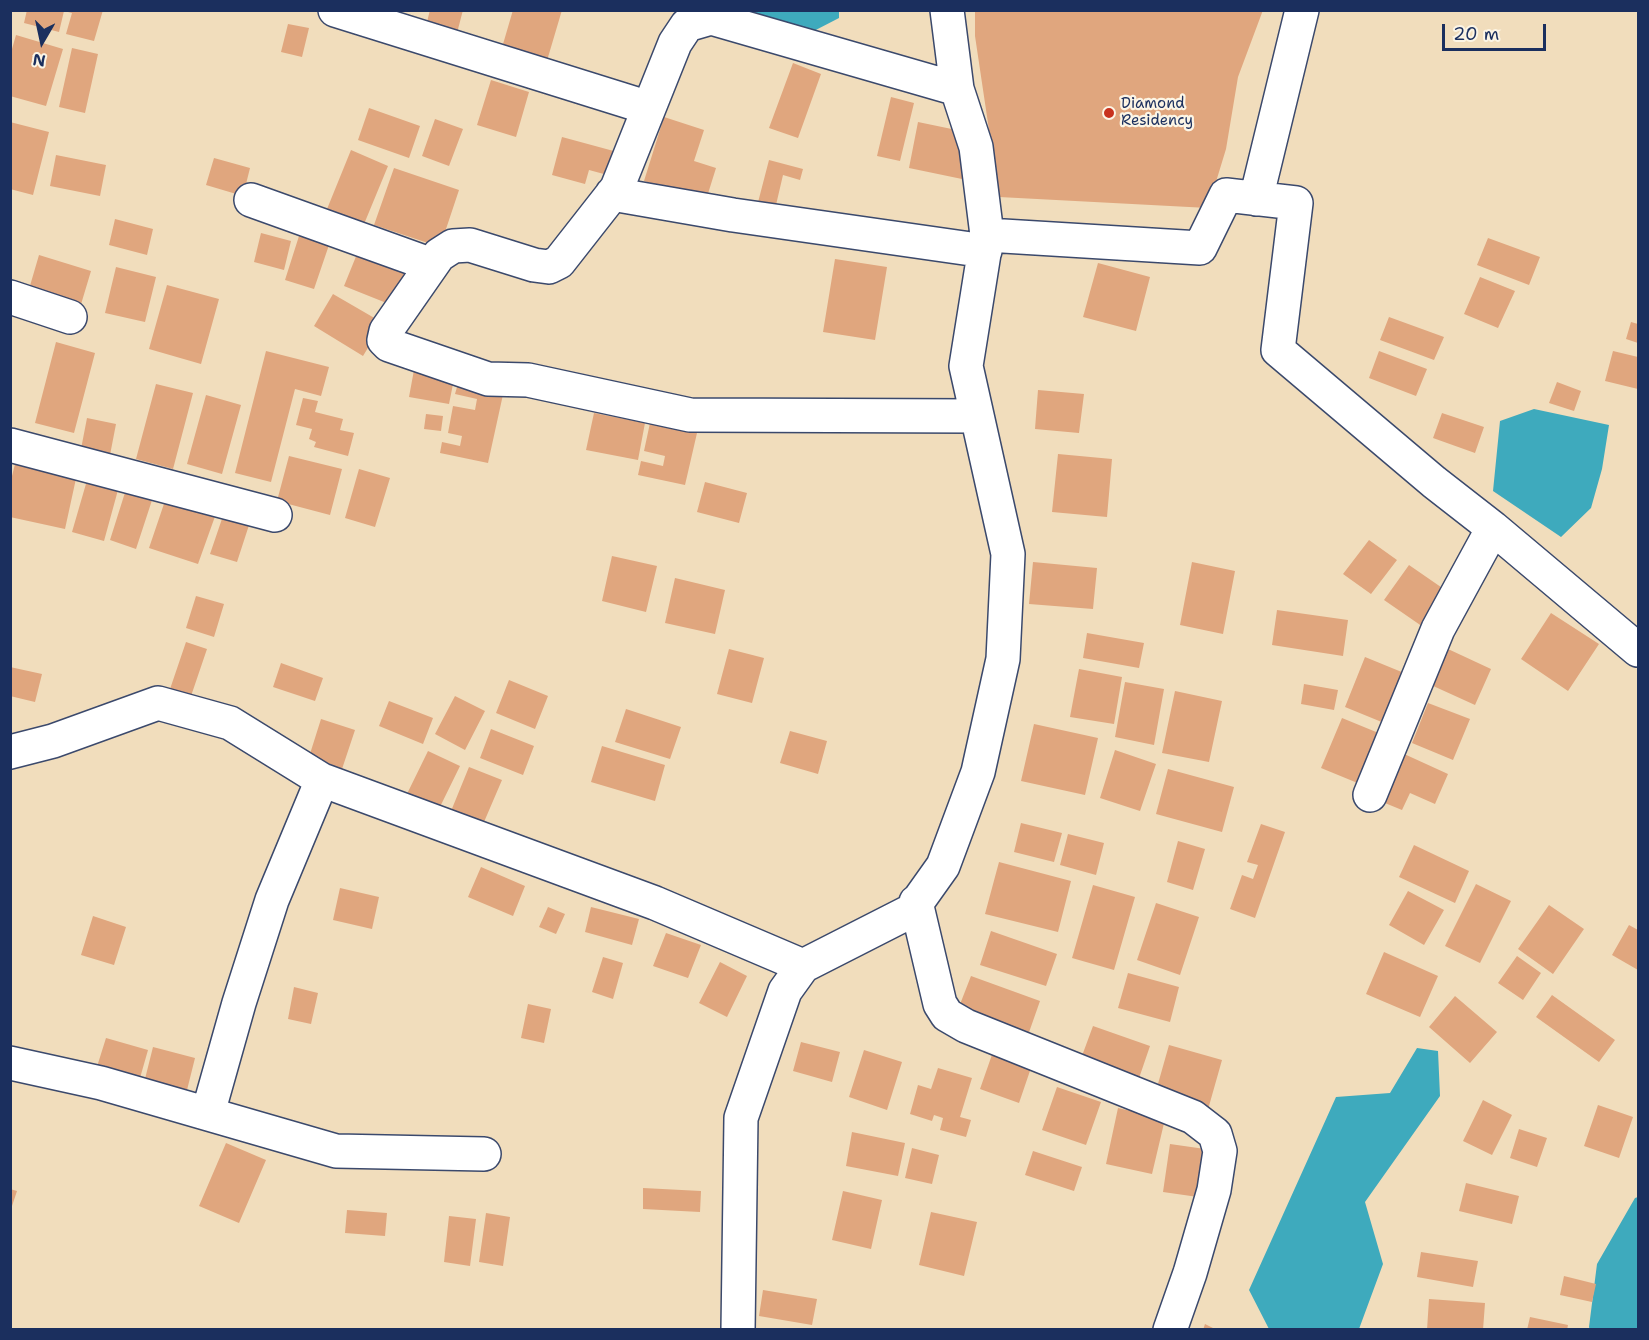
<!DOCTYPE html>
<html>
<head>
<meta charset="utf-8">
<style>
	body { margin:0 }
	#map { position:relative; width:1649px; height:1340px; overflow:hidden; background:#f1ddbc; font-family:"Shantell Sans",sans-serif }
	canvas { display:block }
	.frame { position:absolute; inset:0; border:12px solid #1b2f5e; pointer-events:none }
	.north { position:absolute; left:12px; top:12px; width:60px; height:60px; -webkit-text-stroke:4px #fcf5e5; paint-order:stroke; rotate:189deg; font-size:16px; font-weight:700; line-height:24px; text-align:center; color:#1b2f5e }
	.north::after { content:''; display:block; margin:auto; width:21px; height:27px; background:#1b2f5e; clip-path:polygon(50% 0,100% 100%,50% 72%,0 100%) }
	.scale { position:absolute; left:1442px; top:24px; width:104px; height:27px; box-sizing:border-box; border:3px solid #1b2f5e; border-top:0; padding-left:8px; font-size:18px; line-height:21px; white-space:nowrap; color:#1b2f5e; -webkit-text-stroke:4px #fcf5e5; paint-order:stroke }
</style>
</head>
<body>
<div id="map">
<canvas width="1649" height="1340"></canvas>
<div class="frame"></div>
<div class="north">N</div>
<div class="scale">20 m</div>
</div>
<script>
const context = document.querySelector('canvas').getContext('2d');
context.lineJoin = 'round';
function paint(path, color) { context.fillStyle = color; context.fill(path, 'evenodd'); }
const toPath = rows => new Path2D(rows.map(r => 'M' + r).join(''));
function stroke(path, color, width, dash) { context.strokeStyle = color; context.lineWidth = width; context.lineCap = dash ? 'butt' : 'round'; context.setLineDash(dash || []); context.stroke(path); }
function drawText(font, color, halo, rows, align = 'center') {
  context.font = font + ' "Shantell Sans",sans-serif'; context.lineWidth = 4.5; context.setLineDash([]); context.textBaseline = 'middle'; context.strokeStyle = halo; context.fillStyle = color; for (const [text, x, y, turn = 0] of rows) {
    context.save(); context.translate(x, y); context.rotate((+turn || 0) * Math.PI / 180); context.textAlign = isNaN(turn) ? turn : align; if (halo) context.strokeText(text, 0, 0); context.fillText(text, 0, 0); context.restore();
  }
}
const water = toPath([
	[748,11,839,11,839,18,808,34],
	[1534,409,1609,425,1602,469,1591,508,1561,537,1493,491,1500,421],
	[1417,1048,1438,1051,1440,1096,1365,1202,1383,1264,1359,1329,1269,1329,1249,1290,1336,1097,1390,1093],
	[1638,1197,1638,1329,1590,1330,1589,1327,1597,1264,1635,1198]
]);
const building = toPath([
	[27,10,103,10,94,41,66,34,72,13,64,11,59,32,24,23],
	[430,10,463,10,457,33,426,26],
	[513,10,562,10,546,64,501,51],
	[975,10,1263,10,1238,77,1226,149,1208,208,999,197,975,36],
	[288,24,309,28,302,57,281,52],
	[16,35,63,49,46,106,10,96,10,56],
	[72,48,98,54,85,113,59,107],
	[793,63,821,74,798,138,769,128],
	[491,80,529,92,516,137,477,125],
	[891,97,914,103,900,161,877,156],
	[369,108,420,126,409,158,358,140],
	[664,117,704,130,694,161,716,168,706,200,644,181],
	[435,119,463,129,449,166,422,156],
	[10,122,49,132,33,195,10,189],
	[918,122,971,133,962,179,909,168],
	[562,137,621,153,615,177,589,170,585,184,552,175],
	[351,150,388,166,362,229,325,214],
	[56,155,106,165,100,196,50,186],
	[214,158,250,168,243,196,206,185],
	[769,160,803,169,800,180,783,175,776,205,756,210],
	[394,168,459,190,440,247,374,225],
	[115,219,153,229,147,255,109,245],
	[261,233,291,241,284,270,254,262],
	[299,236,329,245,314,289,285,280],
	[1488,238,1540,257,1529,285,1477,265],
	[357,254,407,273,394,306,344,286],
	[39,255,91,271,79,311,27,296],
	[835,259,887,267,875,340,823,332],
	[1098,263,1150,277,1136,331,1083,317],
	[116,267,156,277,145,322,105,313],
	[1480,277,1515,291,1498,328,1464,314],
	[167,285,219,299,201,364,149,349],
	[333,294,383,323,363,356,314,326],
	[1389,317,1444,337,1434,360,1380,340],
	[1631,322,1638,324,1638,343,1626,339],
	[56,342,95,353,74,433,35,423],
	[266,351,329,367,321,396,295,389,271,482,235,473],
	[1379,351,1427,369,1416,396,1369,378],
	[1613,351,1638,357,1638,389,1605,381],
	[414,370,454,379,449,404,409,397],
	[459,380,504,390,488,463,440,453,442,442,460,446,462,436,448,433,453,406,475,410,477,399,455,394],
	[1557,382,1581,391,1574,411,1549,403],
	[156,384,193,393,173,469,136,459],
	[1038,390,1084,394,1079,433,1035,429],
	[206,395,241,405,222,474,187,464],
	[303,398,318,401,315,412,343,419,340,430,354,433,348,456,314,447,316,442,309,439,312,429,296,425],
	[594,413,645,423,638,460,586,450],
	[1442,413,1484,427,1475,453,1433,438],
	[426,414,443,416,441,431,424,429],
	[87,418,116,424,110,455,81,449],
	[650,423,697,433,685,485,638,475,641,461,663,466,665,456,644,451],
	[1058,454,1112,459,1107,517,1052,512],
	[289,456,342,469,330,515,277,501],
	[16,460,77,474,65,529,10,517,10,484],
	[359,469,390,478,375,527,345,518],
	[90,470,121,479,104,541,72,532],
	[705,482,747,493,739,523,697,512],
	[128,483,155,491,136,549,110,540],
	[168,492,218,508,198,564,149,548],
	[224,513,250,522,237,562,210,554],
	[1369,540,1397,560,1371,594,1343,574],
	[612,556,657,566,646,612,602,601],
	[1033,562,1097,568,1093,609,1029,604],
	[1192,562,1235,571,1223,634,1180,625],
	[1409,565,1451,594,1426,629,1384,600],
	[675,578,725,590,715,634,665,623],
	[196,596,224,604,214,637,186,628],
	[1277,610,1348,620,1343,656,1272,645],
	[1551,613,1599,644,1568,691,1521,659],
	[1087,633,1144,643,1139,668,1083,658],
	[186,642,207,649,190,699,169,692],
	[729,649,764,658,752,703,717,694],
	[1448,649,1491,669,1475,705,1431,685],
	[1365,657,1409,675,1389,725,1345,707],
	[281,663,323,678,315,701,273,687],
	[10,667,42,674,35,702,10,696],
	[1079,669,1122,677,1114,724,1070,717],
	[509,680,548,696,535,729,496,713],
	[1125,682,1164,689,1154,745,1115,737],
	[1304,684,1338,690,1334,710,1301,704],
	[1175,691,1222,701,1209,762,1162,753],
	[455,696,485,711,465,750,435,734],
	[389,701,433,718,423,744,379,726],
	[1428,703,1470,719,1453,760,1412,743],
	[626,709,681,727,670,759,615,742],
	[1342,718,1381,734,1360,784,1321,768],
	[321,719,355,730,342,769,309,757],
	[1034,724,1098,738,1085,795,1021,781],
	[491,729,534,746,523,775,480,758],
	[790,731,827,741,818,774,780,763],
	[602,746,665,765,655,801,591,782],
	[1115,750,1156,764,1140,811,1100,798],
	[428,751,460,766,437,813,405,798],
	[1402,753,1448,774,1435,804,1410,793,1402,810,1380,801],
	[469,767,502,780,481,829,449,816],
	[1168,769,1234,787,1222,832,1156,814],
	[1021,823,1062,833,1054,862,1014,852],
	[1261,824,1285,832,1255,918,1230,909,1242,875,1253,879,1258,865,1247,862],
	[1068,834,1104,843,1096,875,1060,865],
	[1178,841,1205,849,1193,890,1167,882],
	[1414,845,1469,871,1455,903,1399,877],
	[999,862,1071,881,1058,932,985,914],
	[481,867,525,886,513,916,468,897],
	[1476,884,1511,901,1480,963,1445,946],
	[1093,885,1135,897,1114,970,1072,958],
	[340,888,379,897,372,929,333,920],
	[1408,891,1444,910,1424,945,1389,925],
	[1156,903,1199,917,1180,975,1137,960],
	[1549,905,1584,929,1553,974,1518,949],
	[548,907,565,914,556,934,539,927],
	[591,907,639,919,632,945,585,932],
	[93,916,126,927,114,965,81,955],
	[1629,925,1638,930,1638,970,1612,955],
	[991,931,1057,954,1046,986,980,965],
	[666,933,701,945,688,978,653,966],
	[1384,952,1438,976,1420,1017,1366,994],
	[1517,956,1541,973,1523,1000,1498,983],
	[603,957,623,963,613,999,592,992],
	[720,962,747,976,727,1017,699,1003],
	[1128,973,1179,987,1170,1022,1118,1008],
	[971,976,1040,1001,1027,1038,957,1012],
	[294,987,318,993,311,1024,288,1019],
	[1552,995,1615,1040,1599,1062,1536,1017],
	[1455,996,1497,1032,1470,1063,1429,1027],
	[528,1004,551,1009,544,1043,521,1038],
	[1093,1026,1150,1046,1137,1084,1079,1064],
	[106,1038,148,1050,138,1085,95,1073],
	[801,1042,840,1052,832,1082,793,1071],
	[1169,1045,1222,1060,1207,1113,1154,1098],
	[153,1047,195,1058,186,1094,144,1083],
	[994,1049,1033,1062,1019,1103,980,1089],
	[864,1050,902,1062,887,1110,849,1097],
	[938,1068,972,1078,960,1117,971,1120,966,1137,940,1130,943,1118,934,1115,932,1121,910,1114,918,1085,931,1089],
	[1057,1087,1101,1102,1086,1145,1042,1130],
	[1483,1100,1512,1115,1492,1155,1463,1141],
	[1598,1105,1633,1117,1619,1158,1584,1146],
	[1118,1108,1165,1119,1152,1174,1106,1164],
	[1519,1129,1547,1138,1537,1167,1510,1158],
	[852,1132,905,1143,898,1176,846,1166],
	[226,1143,266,1160,239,1223,199,1206],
	[1170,1144,1212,1150,1205,1198,1163,1192],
	[912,1148,939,1155,932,1184,905,1178],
	[1033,1151,1082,1167,1074,1191,1025,1175],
	[1466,1183,1519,1196,1512,1224,1459,1211],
	[643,1188,701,1191,700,1212,643,1209],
	[10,1189,17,1191,11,1209,10,1209],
	[843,1191,882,1200,871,1249,832,1240],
	[347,1210,387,1213,385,1236,345,1233],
	[931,1212,977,1222,964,1276,919,1265],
	[486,1213,510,1217,503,1266,479,1262],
	[449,1216,476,1219,470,1266,444,1262],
	[1421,1252,1478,1261,1473,1287,1417,1277],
	[1564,1276,1596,1284,1592,1302,1560,1295],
	[763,1290,817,1299,812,1325,759,1316],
	[1429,1299,1485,1303,1483,1330,1427,1330],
	[1530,1317,1568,1325,1567,1330,1527,1330],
	[1205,1324,1217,1330,1203,1330]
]);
const street = toPath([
	[335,10,649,108],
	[957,89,711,18,687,25,675,43,617,188,559,262,549,267,534,265,470,245,453,246,439,255,386,331,384,340,389,345,488,379,528,380,690,415,977,416],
	[612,194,733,215,985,251],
	[1256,199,1302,10],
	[251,200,432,265],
	[987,235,1200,248,1226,195,1296,203,1278,350,1434,482,1493,528,1638,650],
	[10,297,70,317],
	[10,445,275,515],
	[10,752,53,741,158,703,230,723,322,780,655,903,803,966],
	[1370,795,1438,629,1493,528],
	[916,902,940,1004,947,1015,966,1026,1193,1117,1215,1134,1220,1151,1214,1190,1190,1273,1170,1330],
	[10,1063,101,1083,336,1151,484,1154],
	[208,1113,239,1003,272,900,322,780],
	[738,1330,741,1118,785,991,803,966,911,911,943,866,978,772,1003,659,1008,554,966,366,987,235,976,147,957,89,947,10]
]);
const markers = [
	[1109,113,6,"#c8321e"]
];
const poiNames = [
	["Diamond",1121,104],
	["Residency",1121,121]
];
paint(water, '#3eaabd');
paint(building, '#e0a67e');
stroke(street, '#3b496c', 36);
stroke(street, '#fff', 33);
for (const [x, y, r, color] of markers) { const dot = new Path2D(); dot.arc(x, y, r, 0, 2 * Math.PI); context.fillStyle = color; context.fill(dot); stroke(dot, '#fcf5e5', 2); }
drawText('15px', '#1b2f5e', '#fcf5e5', poiNames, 'left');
</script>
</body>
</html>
